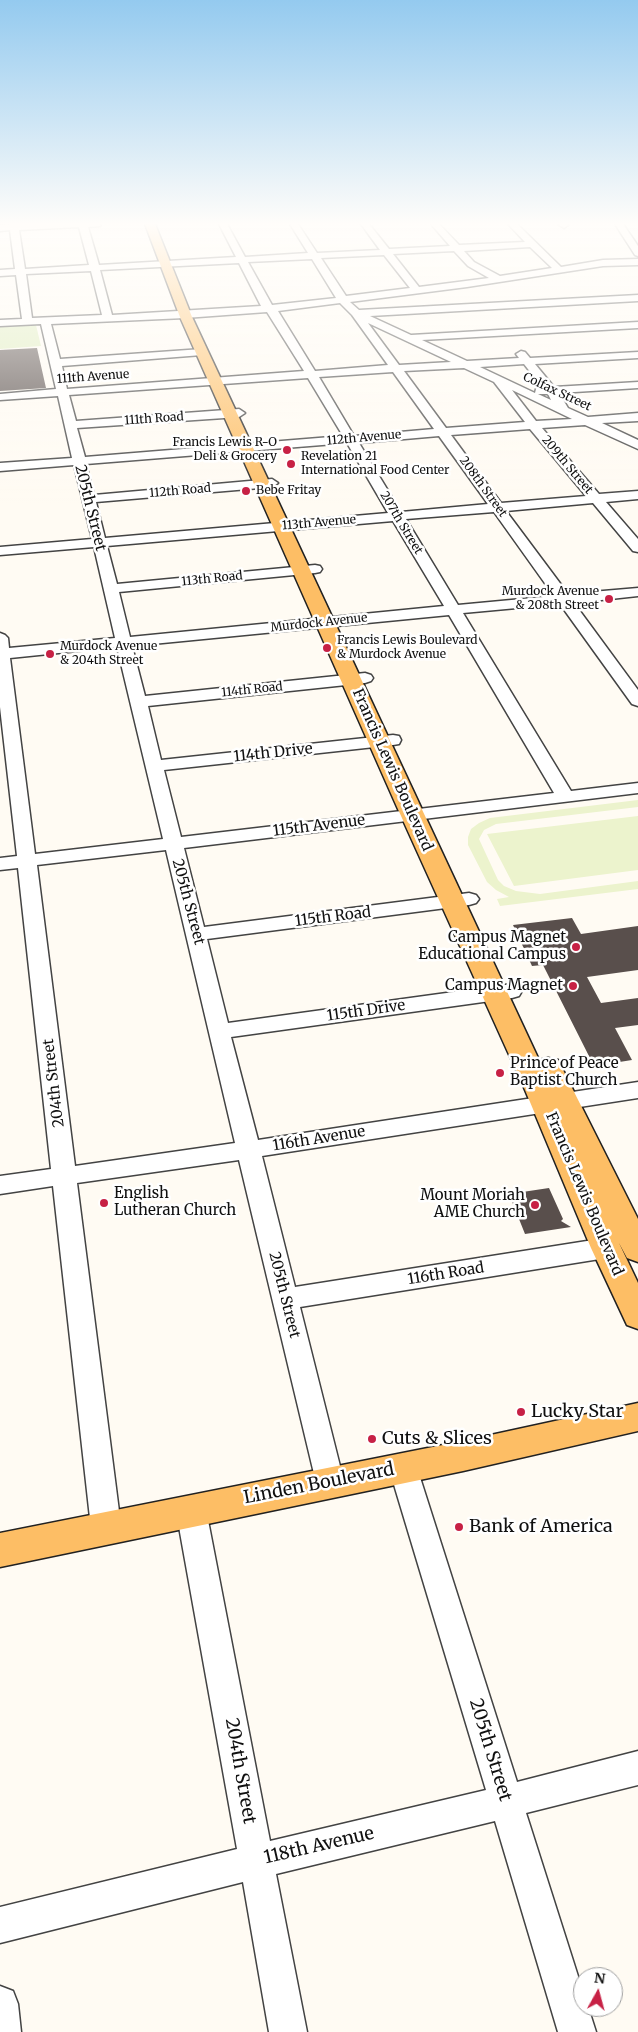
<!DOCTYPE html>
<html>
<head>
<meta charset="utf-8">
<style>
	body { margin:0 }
	#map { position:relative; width:638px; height:2032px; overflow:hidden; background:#fffbf3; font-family:Merriweather,serif }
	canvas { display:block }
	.north { position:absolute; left:573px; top:1967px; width:50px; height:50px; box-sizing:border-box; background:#fff; border:1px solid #9f9f9f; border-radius:50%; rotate:7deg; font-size:14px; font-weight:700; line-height:20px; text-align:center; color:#101010 }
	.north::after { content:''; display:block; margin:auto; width:18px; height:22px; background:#c72145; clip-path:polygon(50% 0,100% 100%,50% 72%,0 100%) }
</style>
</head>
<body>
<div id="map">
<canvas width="638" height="2032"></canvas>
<div class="north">N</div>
</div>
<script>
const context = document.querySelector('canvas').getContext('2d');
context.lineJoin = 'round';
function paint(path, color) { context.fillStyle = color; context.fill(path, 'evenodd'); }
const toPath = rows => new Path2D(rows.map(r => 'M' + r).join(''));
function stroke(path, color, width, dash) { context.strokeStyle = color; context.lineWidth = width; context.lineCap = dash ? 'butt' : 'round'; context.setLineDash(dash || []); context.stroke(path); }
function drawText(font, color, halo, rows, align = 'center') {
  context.font = font + ' Merriweather,serif'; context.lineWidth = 5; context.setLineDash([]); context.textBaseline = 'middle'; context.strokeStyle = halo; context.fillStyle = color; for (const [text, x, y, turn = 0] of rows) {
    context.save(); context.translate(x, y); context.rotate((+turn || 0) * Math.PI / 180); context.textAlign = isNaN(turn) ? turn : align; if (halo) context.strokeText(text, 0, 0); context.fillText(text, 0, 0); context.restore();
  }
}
const green = toPath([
	[36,325,41,346,0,349,0,327]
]);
const pitch = toPath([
	[638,800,638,807,496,824,484,830,479,839,498,880,504,886,516,891,540,894,638,881,638,889,500,906,497,899,509,897,496,890,487,882,468,845,468,837,471,829,479,823,490,818],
	[638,816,638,870,514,886,487,834]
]);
const building = toPath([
	[37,348,46,388,0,391,0,350],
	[572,918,581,934,638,926,638,970,587,977,601,1003,638,998,638,1025,615,1028,632,1060,594,1066,543,965,532,966,513,925],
	[549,1188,563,1219,561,1221,571,1227,525,1234,509,1194]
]);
const minor = toPath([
	[10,224,101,224,100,226,88,227,99,265,236,257,219,224,227,224,245,257,308,253,290,224,298,224,317,253,380,250,361,224,369,224,389,249,450,246,431,224,439,224,459,245,525,242,508,224,517,224,561,267,603,260,638,259,638,265,603,266,467,287,350,302,359,310,638,295,638,301,370,316,411,335,638,322,638,328,422,340,467,361,519,358,516,354,521,351,525,352,530,358,638,352,638,358,535,364,554,387,638,382,638,388,559,393,568,408,588,417,638,413,638,421,602,423,638,440,638,449,585,425,542,428,599,494,638,491,638,499,606,502,638,539,638,552,633,551,593,503,506,511,568,594,638,588,638,596,574,603,638,690,638,706,632,704,560,604,463,613,571,791,638,783,638,793,184,848,204,927,469,893,476,895,479,899,476,903,469,905,207,939,228,1023,512,984,519,986,522,991,519,996,512,998,231,1037,258,1140,638,1082,638,1098,262,1156,295,1287,606,1238,615,1241,618,1248,615,1255,606,1258,300,1307,344,1482,340,1491,330,1495,320,1491,316,1482,239,1160,77,1183,121,1527,116,1536,106,1540,96,1536,91,1527,53,1186,0,1194,0,1176,51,1169,18,868,0,870,0,858,17,856,0,707,0,633,5,635,8,638,9,648,115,638,94,547,0,555,0,547,92,539,74,465,0,471,0,463,72,458,58,396,0,400,0,394,56,389,41,324,0,326,0,320,22,319,16,275,0,276,0,270,15,269,10,230,0,231,0,225,10,224],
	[79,227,89,265,25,269,19,230,79,227],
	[530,247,552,268,500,276,474,262,464,251,530,247],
	[454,251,468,266,489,278,419,287,393,254,454,251],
	[384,255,410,288,346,296,321,258,384,255],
	[312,259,336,298,272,305,248,262,312,259],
	[239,263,261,306,112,315,100,270,239,263],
	[91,271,102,315,32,318,26,274,91,271],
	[340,303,352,315,388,365,315,371,278,311,340,303],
	[267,312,304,371,67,389,62,366,202,355,207,352,202,349,60,359,51,324,185,318,267,312],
	[368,323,451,362,399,365,368,323],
	[524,364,542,387,536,389,535,393,480,367,524,364],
	[464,368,494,382,525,422,446,428,404,371,464,368],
	[393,372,434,429,354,436,319,377,393,372],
	[308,378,343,436,85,457,77,428,239,417,245,413,239,409,76,421,69,395,308,378],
	[512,390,572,419,536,421,512,390],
	[538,394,548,394,551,400,538,394],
	[530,429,586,496,501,503,451,435,530,429],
	[439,436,488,504,401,512,359,443,439,436],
	[347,443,388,513,105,538,96,502,272,487,278,483,272,479,94,495,86,464,347,443],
	[494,512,554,596,458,605,406,519,494,512],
	[393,521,444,606,130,637,119,592,315,573,320,572,322,569,320,566,315,565,117,584,107,546,393,521],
	[449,615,554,793,181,837,164,770,393,745,399,744,401,740,399,736,393,735,161,760,148,706,365,683,371,681,373,678,371,675,365,673,145,696,132,646,449,615],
	[117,647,163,839,35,854,10,658,117,647],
	[166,850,235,1143,75,1166,37,865,166,850],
	[558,224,567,224,568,225,564,228,558,224],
	[615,224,623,224,638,246,638,256,635,255,615,224],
	[403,1456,413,1459,417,1468,517,1782,638,1751,638,1785,526,1813,583,1992,583,2007,588,2007,596,2032,558,2032,495,1821,276,1874,307,2032,269,2032,243,1882,0,1943,0,1907,237,1849,176,1510,181,1501,191,1497,201,1501,206,1510,270,1841,486,1790,389,1468,393,1459,403,1456],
	[0,1986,13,1991,18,2004,21,2032,0,2032,0,1986]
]);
const major = toPath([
	[145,224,155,224,192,317,539,1060,548,1058,558,1060,638,1219,638,1262,627,1258,619,1243,638,1283,638,1329,627,1325,591,1248,525,1090,397,807,180,317,145,224],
	[638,1403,638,1431,463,1471,0,1567,0,1533,463,1441,638,1403]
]);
const markers = [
	[287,450,5,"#c72145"],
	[291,464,5,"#c72145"],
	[246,491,5,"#c72145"],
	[609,599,5,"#c72145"],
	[327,648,5,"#c72145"],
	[50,654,5,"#c72145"],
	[576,947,5,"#c72145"],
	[573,986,5,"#c72145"],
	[500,1073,5,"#c72145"],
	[104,1203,5,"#c72145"],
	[535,1205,5,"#c72145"],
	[521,1412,5,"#c72145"],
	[372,1439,5,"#c72145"],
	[459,1527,5,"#c72145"]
];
const farStreetnames = [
	["111th Avenue",93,377,-4],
	["Colfax Street",557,392,25],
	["111th Road",154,419,-4],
	["112th Avenue",364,438,-5],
	["209th Street",567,465,50],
	["208th Street",483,487,54],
	["112th Road",180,491,-5],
	["113th Avenue",319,523,-5],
	["207th Street",401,523,59],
	["113th Road",212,579,-6],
	["Murdock Avenue",319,623,-6],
	["114th Road",252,690,-6]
];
const farPoinames = [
	["Francis Lewis R-O",277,443,"right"],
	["Deli & Grocery",277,457,"right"],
	["Revelation 21",301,457],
	["International Food Center",301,471],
	["Bebe Fritay",256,491],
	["Murdock Avenue",599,592,"right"],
	["& 208th Street",599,606,"right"],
	["Francis Lewis Boulevard",337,641],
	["& Murdock Avenue",337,655],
	["Murdock Avenue",60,647],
	["& 204th Street",60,661]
];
const streetNames = [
	["205th Street",90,508,76],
	["114th Drive",273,753,-6],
	["Francis Lewis Boulevard",392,770,66],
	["115th Avenue",319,826,-7],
	["205th Street",188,902,75],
	["115th Road",333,917,-7],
	["115th Drive",366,1011,-8],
	["204th Street",54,1083,-97],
	["116th Avenue",319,1139,-9],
	["Francis Lewis Boulevard",584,1194,67],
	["116th Road",446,1274,-9],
	["205th Street",284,1295,76]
];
const poiNames = [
	["Campus Magnet",566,938],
	["Educational Campus",566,955],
	["Campus Magnet",563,986],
	["Prince of Peace",510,1064,"left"],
	["Baptist Church",510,1081,"left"],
	["English",114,1194,"left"],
	["Lutheran Church",114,1211,"left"],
	["Mount Moriah",525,1196],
	["AME Church",525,1213]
];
const nearPoinames = [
	["Lucky Star",531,1412],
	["Cuts & Slices",382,1439],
	["Bank of America",469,1527]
];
const nearStreetnames = [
	["Linden Boulevard",319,1484,-11],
	["205th Street",490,1750,73],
	["204th Street",240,1771,80],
	["118th Avenue",319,1846,-13]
];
paint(green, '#dcecba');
paint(pitch, '#ecf3cd');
paint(building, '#594f4c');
stroke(minor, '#434343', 3);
stroke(major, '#212121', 3);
paint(minor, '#fff');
paint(major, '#fdbe65');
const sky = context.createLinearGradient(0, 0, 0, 508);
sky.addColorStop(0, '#94caef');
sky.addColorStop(0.44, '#fffdfa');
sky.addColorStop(1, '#fffdfa00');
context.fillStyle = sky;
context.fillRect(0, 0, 638, 508);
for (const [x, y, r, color] of markers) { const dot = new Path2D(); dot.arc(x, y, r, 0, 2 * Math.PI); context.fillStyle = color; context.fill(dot); stroke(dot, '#fff', 2); }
drawText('12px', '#101010', '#fff', farStreetnames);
drawText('12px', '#101010', '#fff', farPoinames, 'left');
drawText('15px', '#101010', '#fff', streetNames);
drawText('15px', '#101010', '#fff', poiNames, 'right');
drawText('18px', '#101010', '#fff', nearPoinames, 'left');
drawText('18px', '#101010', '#fff', nearStreetnames);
</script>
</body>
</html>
